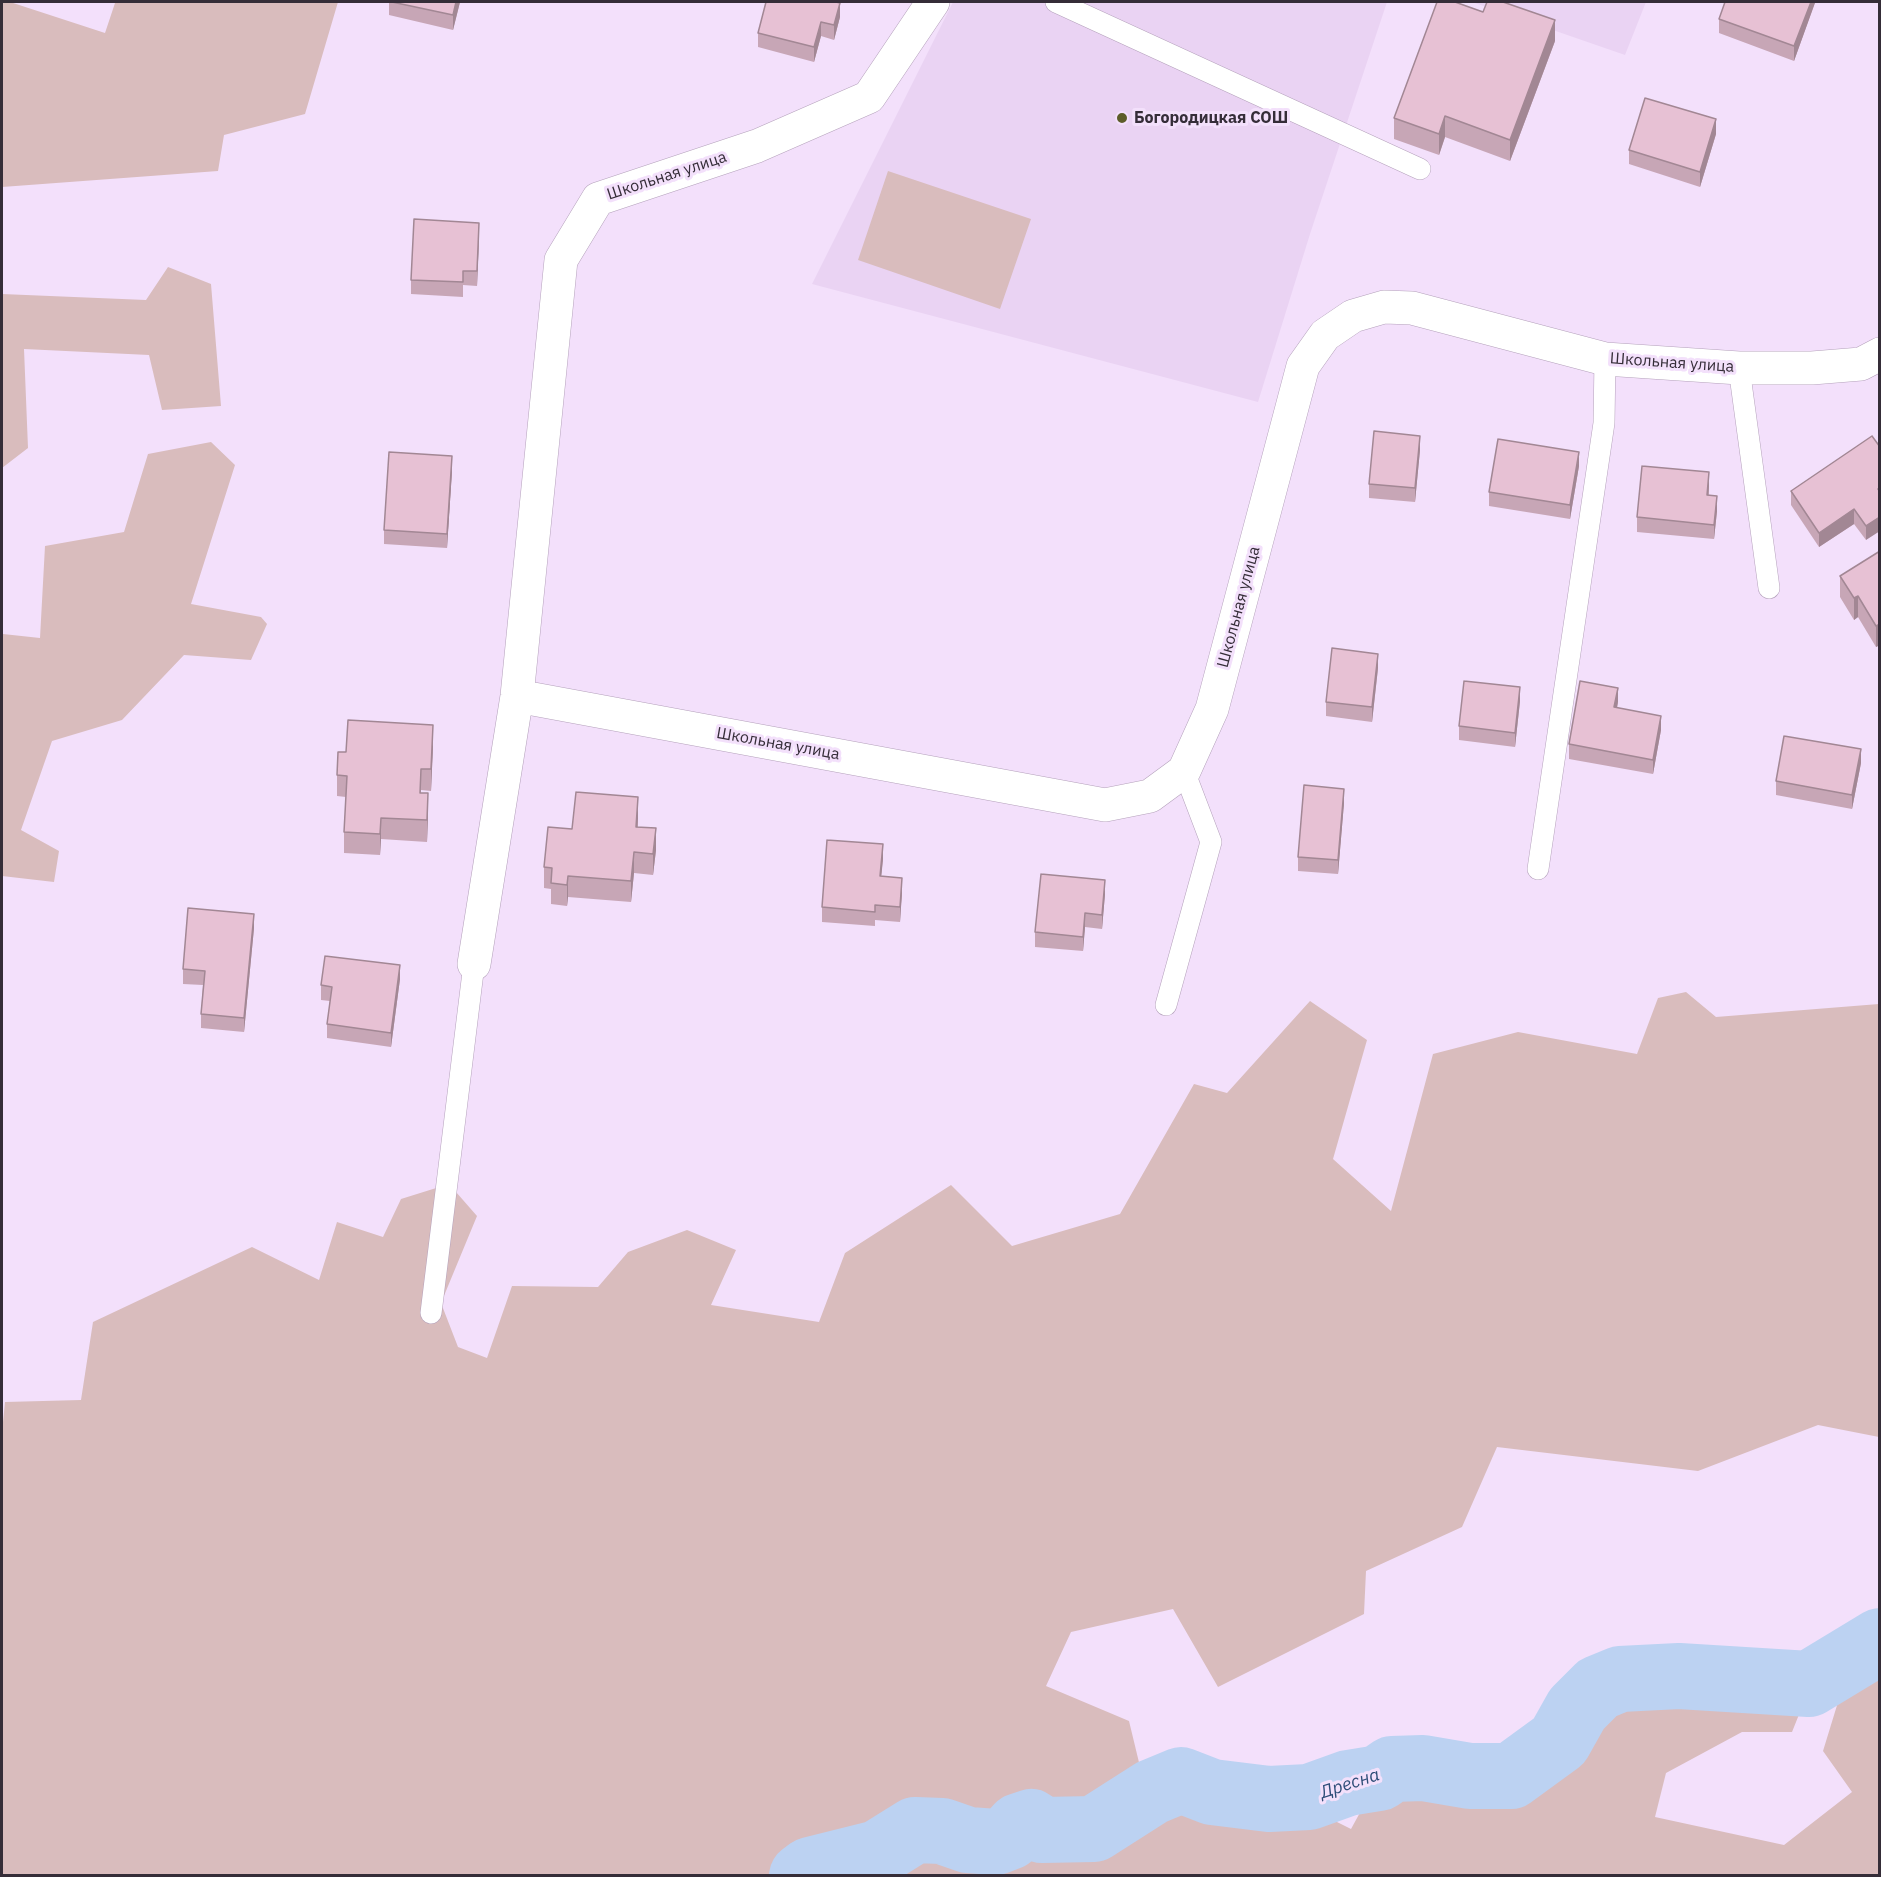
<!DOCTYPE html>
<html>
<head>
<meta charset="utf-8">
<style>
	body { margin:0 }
	#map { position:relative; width:1881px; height:1877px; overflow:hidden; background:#f3e0fb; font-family:"IBM Plex Sans",sans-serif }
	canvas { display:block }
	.frame { position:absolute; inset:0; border:3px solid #352d38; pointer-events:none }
</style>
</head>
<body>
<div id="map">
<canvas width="1881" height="1877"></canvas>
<div class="frame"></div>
</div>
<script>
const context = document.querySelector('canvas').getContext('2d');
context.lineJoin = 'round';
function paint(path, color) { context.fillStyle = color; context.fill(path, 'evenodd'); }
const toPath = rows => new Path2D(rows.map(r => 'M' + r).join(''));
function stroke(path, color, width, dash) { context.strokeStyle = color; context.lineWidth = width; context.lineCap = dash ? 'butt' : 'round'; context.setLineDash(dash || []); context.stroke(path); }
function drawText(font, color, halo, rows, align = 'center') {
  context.font = font + ' "IBM Plex Sans",sans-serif'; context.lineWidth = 6; context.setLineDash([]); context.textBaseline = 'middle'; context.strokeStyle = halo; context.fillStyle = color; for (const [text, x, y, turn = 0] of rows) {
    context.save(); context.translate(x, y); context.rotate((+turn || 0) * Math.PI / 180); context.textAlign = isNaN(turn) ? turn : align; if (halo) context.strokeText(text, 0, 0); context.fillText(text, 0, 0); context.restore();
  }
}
const built = toPath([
	[953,2,1387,2,1310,234,1258,402,812,284],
	[1472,2,1646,2,1625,55]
]);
const green = toPath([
	[2,2,10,2,105,33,115,3,120,2,338,2,305,114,224,135,218,171,2,187],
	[888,171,1031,219,1000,309,858,260],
	[168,267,211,284,221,406,162,410,149,355,24,349,28,448,2,468,2,294,146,300],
	[211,442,235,465,191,604,261,617,267,624,251,660,184,655,122,720,52,741,21,830,59,851,54,882,2,876,2,628,3,634,40,638,45,546,124,532,148,454],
	[1686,992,1716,1017,1879,1004,1879,1437,1818,1425,1698,1471,1497,1447,1462,1527,1366,1571,1364,1614,1218,1687,1173,1609,1071,1632,1046,1686,1129,1721,1143,1779,1241,1774,1351,1829,1379,1778,1474,1807,1590,1700,1674,1684,1694,1708,1771,1668,1808,1692,1792,1732,1742,1732,1666,1773,1655,1817,1784,1845,1852,1792,1823,1751,1846,1676,1879,1657,1879,1875,2,1876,2,1432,5,1402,81,1400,93,1322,252,1247,319,1280,337,1222,383,1237,401,1199,449,1184,477,1216,441,1303,458,1347,487,1358,512,1286,598,1287,628,1252,687,1230,736,1250,711,1305,819,1322,845,1253,951,1185,1012,1246,1120,1214,1194,1084,1227,1093,1310,1001,1367,1040,1333,1159,1391,1211,1433,1054,1518,1032,1637,1054,1658,998]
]);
const river = toPath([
	[802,1876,810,1870,878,1853,915,1830,942,1831,968,1840,996,1842,1009,1837,1019,1826,1031,1822,1042,1830,1094,1829,1152,1792,1181,1780,1212,1792,1269,1799,1309,1797,1348,1783,1379,1778,1392,1769,1423,1768,1470,1776,1511,1776,1559,1741,1577,1709,1598,1688,1620,1679,1679,1676,1809,1684,1880,1641]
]);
const lane = toPath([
	[1056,2,1420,169],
	[1739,368,1769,588],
	[1538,869,1604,423,1605,359],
	[1166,1005,1211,842,1184,771],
	[431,1313,474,964]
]);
const street = toPath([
	[517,696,1105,805,1150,796,1184,771,1212,709,1303,366,1325,335,1353,316,1384,307,1412,308,1605,359,1739,368,1812,368,1861,364,1880,354],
	[474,964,517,696,561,260,598,199,757,146,869,97,933,2]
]);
const wall = toPath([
	[389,2,460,2,453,30,389,15],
	[1815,2,1794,61,1719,33,1719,19],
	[840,17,834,40,821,36,814,62,758,47,758,33],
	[1555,41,1510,161,1445,137,1439,155,1394,139,1394,118],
	[1716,134,1700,187,1629,164,1629,150],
	[479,237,477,286,463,285,463,297,411,294,411,280],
	[1872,436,1866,540,1854,524,1819,547,1791,505,1791,491],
	[1420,450,1415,502,1369,498,1369,484],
	[1579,466,1570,519,1489,506,1489,492],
	[452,471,447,548,384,544,384,530],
	[1709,486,1709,495,1717,511,1714,539,1637,532,1637,517],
	[1880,551,1880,645,1876,647,1858,617,1854,620,1840,597,1840,576],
	[1378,668,1372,722,1326,716,1326,702],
	[1520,701,1515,747,1459,740,1459,726],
	[1618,702,1617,708,1661,730,1653,774,1569,759,1569,744],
	[433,746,431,791,421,790,421,793,428,815,427,842,381,839,380,855,344,853,344,832,346,797,337,796,337,775],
	[1861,763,1852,809,1776,795,1776,781],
	[1344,803,1338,874,1298,871,1298,857],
	[638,818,638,827,656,850,653,875,634,873,631,902,568,897,567,906,551,904,551,889,544,888,544,867,572,829],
	[883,859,881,876,902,892,900,922,875,920,875,926,822,922,822,907],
	[1105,894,1102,929,1085,927,1083,951,1035,947,1035,932],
	[254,928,244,1032,201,1028,201,1014,203,985,183,984,183,969],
	[400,979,391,1047,327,1038,327,1024,330,1001,321,1000,321,985]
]);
const shadedWall = toPath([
	[456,2,460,2,453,30,453,15],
	[1811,2,1815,2,1815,3,1794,61,1794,46],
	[840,3,840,17,834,40,834,25],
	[1555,20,1555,41,1510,161,1510,140],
	[821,22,821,36,814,62,814,47],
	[1445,116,1445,137,1439,155,1439,134],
	[1716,119,1716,134,1700,187,1700,172],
	[479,223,479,237,477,286,477,271],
	[1420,436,1420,450,1415,502,1415,488],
	[1579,452,1579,466,1570,519,1570,505],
	[452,456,452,471,447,548,447,534],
	[1709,472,1709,486,1707,509,1707,495],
	[1717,496,1717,511,1714,539,1714,525],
	[1854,509,1854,524,1819,547,1819,533],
	[1880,517,1880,531,1866,540,1866,526],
	[1858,596,1858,617,1854,620,1854,598],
	[1880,624,1880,645,1876,647,1876,626],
	[1378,654,1378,668,1372,722,1372,707],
	[1520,687,1520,701,1515,747,1515,733],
	[1618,688,1618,702,1614,722,1614,707],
	[1661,716,1661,730,1653,774,1653,760],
	[433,725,433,746,431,791,431,769],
	[1861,749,1861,763,1852,809,1852,795],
	[1344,789,1344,803,1338,874,1338,860],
	[428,793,428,815,427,842,427,820],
	[638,797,638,818,636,848,636,827],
	[381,818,381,839,380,855,380,834],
	[656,828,656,850,653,875,653,854],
	[883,844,883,859,880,890,880,876],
	[634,852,634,873,631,902,631,881],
	[568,876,568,897,567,906,567,885],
	[902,878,902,892,900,922,900,907],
	[1105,880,1105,894,1102,929,1102,915],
	[1085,913,1085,927,1083,951,1083,937],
	[254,914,254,928,244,1032,244,1018],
	[400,965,400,979,391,1047,391,1033]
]);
const building = toPath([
	[392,2,456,2,453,15,392,2],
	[766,2,836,2,840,3,834,25,821,22,814,47,758,33,766,2],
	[1437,2,1455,2,1483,12,1487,2,1503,2,1555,20,1510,140,1445,116,1439,134,1394,118,1437,2],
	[1725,2,1811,2,1794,46,1719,19,1725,2],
	[1645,98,1716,119,1700,172,1629,150,1645,98],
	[414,219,479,223,477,271,463,271,463,282,411,280,414,219],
	[1374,431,1420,436,1415,488,1369,484,1374,431],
	[1872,436,1880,447,1880,488,1878,489,1880,492,1880,517,1866,526,1854,509,1819,533,1791,491,1872,436],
	[1498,439,1579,452,1570,505,1489,492,1498,439],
	[389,452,452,456,447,534,384,530,389,452],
	[1642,466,1709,472,1707,495,1717,496,1714,525,1637,517,1642,466],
	[1880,551,1880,624,1876,626,1858,596,1854,598,1840,576,1880,551],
	[1332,648,1378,654,1372,707,1326,702,1332,648],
	[1464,681,1520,687,1515,733,1459,726,1464,681],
	[1580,681,1618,688,1614,707,1661,716,1653,760,1569,744,1580,681],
	[348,720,433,725,431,769,421,769,420,793,428,793,427,820,381,818,380,834,344,832,347,776,337,775,338,752,346,752,348,720],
	[1784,736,1861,749,1852,795,1776,781,1784,736],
	[1304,785,1344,789,1338,860,1298,857,1304,785],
	[576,792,638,797,636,827,656,828,653,854,634,852,631,881,568,876,567,885,551,883,552,868,544,867,548,827,572,829,576,792],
	[827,840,883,844,880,876,902,878,900,907,875,905,875,912,822,907,827,840],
	[1041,874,1105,880,1102,915,1085,913,1083,937,1035,932,1041,874],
	[188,908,254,914,244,1018,201,1014,205,971,183,969,188,908],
	[325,956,400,965,391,1033,327,1024,332,987,321,985,325,956]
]);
const markers = [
	[1122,118,6,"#5d5c29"]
];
const poiNames = [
	["Богородицкая СОШ",1134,118]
];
const streetNames = [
	["Школьная улица",667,176,-18],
	["Школьная улица",1672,363,4],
	["Школьная улица",1239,607,-75],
	["Школьная улица",778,744,10]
];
const waterNames = [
	["Дресна",1350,1784,-18]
];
paint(built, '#ead3f3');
paint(green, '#d9bcbd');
stroke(river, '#bcd2f2', 66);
stroke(lane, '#b4a1bb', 22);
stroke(street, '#b4a1bb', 34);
stroke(lane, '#fff', 21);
stroke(street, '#fff', 33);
paint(wall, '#c7a6b6');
paint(shadedWall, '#a28794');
paint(building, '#e7c1d4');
stroke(building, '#a28794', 1.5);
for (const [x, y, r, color] of markers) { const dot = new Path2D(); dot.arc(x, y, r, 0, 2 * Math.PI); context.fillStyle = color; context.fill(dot); stroke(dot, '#f3e0fb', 2); }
drawText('bold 16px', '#352d38', '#f3e0fb', poiNames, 'left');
drawText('16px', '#352d38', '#f3e0fb', streetNames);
drawText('italic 18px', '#2e4d78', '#f3e0fb', waterNames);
</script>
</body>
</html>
